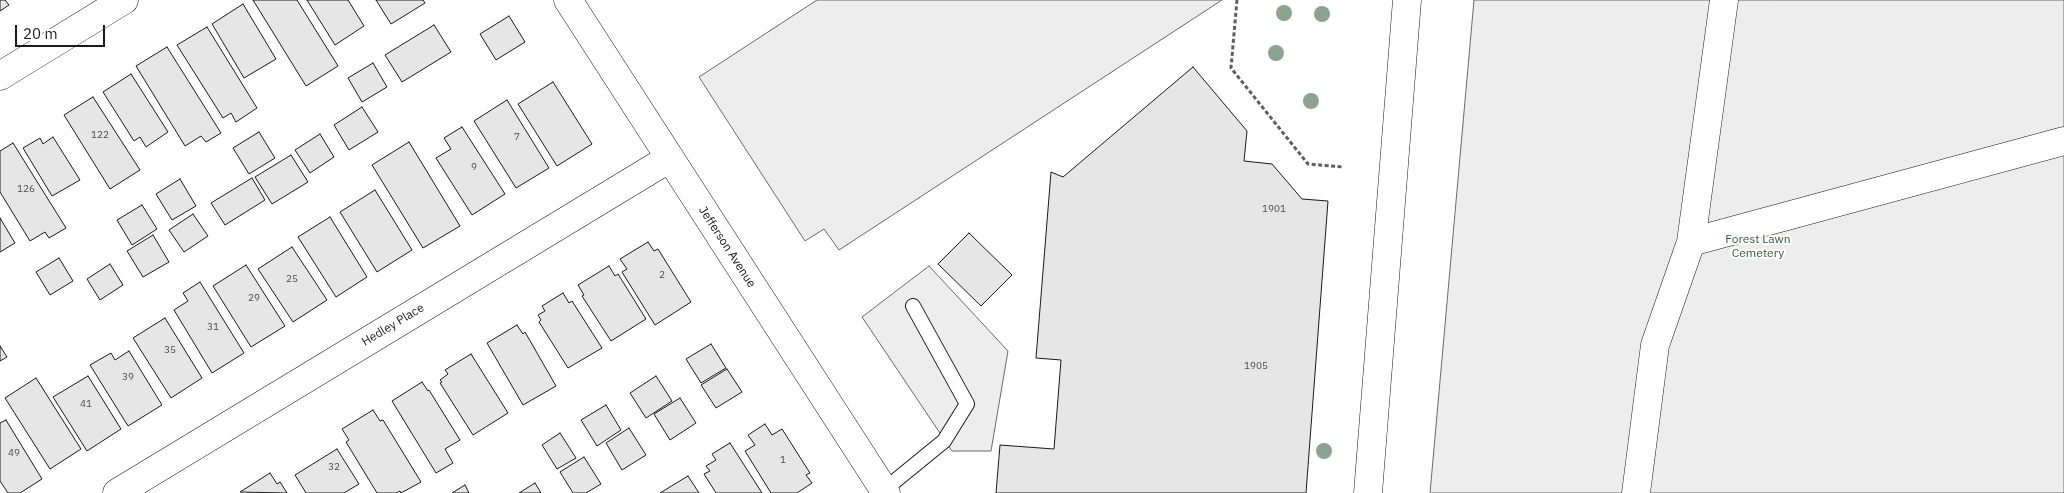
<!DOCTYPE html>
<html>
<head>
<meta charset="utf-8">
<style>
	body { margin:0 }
	#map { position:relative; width:2064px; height:493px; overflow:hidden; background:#fff; font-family:"IBM Plex Sans",sans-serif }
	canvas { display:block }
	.scale { position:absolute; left:15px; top:25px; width:90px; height:22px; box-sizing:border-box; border:2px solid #1a1a1a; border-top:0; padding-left:6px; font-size:15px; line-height:18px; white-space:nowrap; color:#1a1a1a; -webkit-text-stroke:4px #fff; paint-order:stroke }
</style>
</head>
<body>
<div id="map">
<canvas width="2064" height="493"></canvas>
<div class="scale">20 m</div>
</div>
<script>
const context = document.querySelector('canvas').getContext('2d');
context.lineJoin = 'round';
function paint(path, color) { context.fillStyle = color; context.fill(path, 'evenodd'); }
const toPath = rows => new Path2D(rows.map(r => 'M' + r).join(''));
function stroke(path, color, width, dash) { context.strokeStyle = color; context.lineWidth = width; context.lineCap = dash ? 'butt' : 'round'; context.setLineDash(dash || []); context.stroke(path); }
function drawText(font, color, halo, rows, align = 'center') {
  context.font = font + ' "IBM Plex Sans",sans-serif'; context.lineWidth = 4; context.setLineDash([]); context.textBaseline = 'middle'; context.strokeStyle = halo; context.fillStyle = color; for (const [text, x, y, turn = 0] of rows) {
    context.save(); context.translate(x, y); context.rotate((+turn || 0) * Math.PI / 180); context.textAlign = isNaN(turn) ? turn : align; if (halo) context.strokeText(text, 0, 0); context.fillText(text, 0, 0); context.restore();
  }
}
const built = toPath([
	[817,0,1222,0,839,250,824,229,805,241,699,77,817,0],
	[1474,0,2064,0,2064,493,1430,493,1474,0],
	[929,266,1008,351,991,451,952,451,862,317,929,266]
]);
const building = toPath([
	[0,0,5,0,9,5,0,11,0,0],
	[253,0,297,0,338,66,306,86,253,0],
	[307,0,348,0,364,26,335,45,307,0],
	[376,0,423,0,425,3,391,24,376,0],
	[243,4,276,59,244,78,212,24,243,4],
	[509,16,525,42,496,60,480,34,509,16],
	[434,25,451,52,402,82,385,55,434,25],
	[207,27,257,108,236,122,231,113,223,118,177,45,207,27],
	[167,47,221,133,206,142,201,136,185,146,136,66,167,47],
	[373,63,387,87,362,102,348,78,373,63],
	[1193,67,1247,131,1244,161,1272,164,1302,199,1328,201,1306,493,996,493,1000,445,1054,449,1061,360,1036,358,1051,172,1063,177,1193,67],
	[131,74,168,132,146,147,140,137,134,141,103,92,131,74],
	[553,82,592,144,557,166,518,104,553,82],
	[93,97,140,170,110,189,64,115,93,97],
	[507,100,549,168,516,188,474,121,507,100],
	[362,107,378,132,349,150,334,125,362,107],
	[462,127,505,194,472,215,436,158,451,149,444,138,462,127],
	[259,132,275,158,249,174,233,148,259,132],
	[320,134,334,157,310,173,295,150,320,134],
	[53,137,80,180,52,196,23,148,40,138,43,144,53,137],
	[409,142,460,226,423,248,372,165,409,142],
	[13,143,66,228,49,238,45,232,30,241,0,192,0,151,13,143],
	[291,155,308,182,272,204,255,177,291,155],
	[252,178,265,200,225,225,211,203,252,178],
	[180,179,196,206,172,220,156,194,180,179],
	[375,190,412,250,377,272,340,212,375,190],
	[142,205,157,229,132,245,117,220,142,205],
	[193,214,208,236,184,252,169,230,193,214],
	[330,217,367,277,336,297,298,237,330,217],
	[0,218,15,243,0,252,0,218],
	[969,233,1012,275,981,306,938,264,969,233],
	[153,235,169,262,143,277,127,251,153,235],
	[648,242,654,251,658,249,691,302,655,325,622,272,627,269,620,259,648,242],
	[292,247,327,300,293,322,258,269,292,247],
	[59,258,73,281,50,295,36,272,59,258],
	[110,264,123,285,100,300,87,279,110,264],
	[246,265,285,326,251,347,213,286,246,265],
	[609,266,615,276,618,274,646,319,611,341,582,296,584,295,578,285,609,266],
	[200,282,244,353,212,373,174,310,188,301,183,293,200,282],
	[563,293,569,303,572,301,602,348,568,368,539,322,541,320,538,315,545,311,542,306,563,293],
	[165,318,202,378,171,398,133,338,165,318],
	[517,325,523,334,525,332,556,386,523,405,487,343,517,325],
	[711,344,726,368,701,383,686,359,711,344],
	[0,346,7,357,0,361,0,346],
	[129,351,162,405,128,426,90,365,111,353,115,360,129,351],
	[471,354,508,413,473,435,440,383,442,382,440,380,448,374,445,370,471,354],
	[727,369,742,392,716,408,701,385,727,369],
	[88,376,121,429,87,451,53,397,88,376],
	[656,376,672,401,646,418,630,393,656,376],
	[36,378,81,449,50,469,5,398,36,378],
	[422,382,428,391,429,390,460,440,445,449,453,463,436,473,392,401,422,382],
	[680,398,696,423,670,440,654,414,680,398],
	[606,405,621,430,597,446,581,420,606,405],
	[373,410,380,421,383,420,421,482,401,493,400,491,396,493,377,493,346,442,349,440,342,429,373,410],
	[6,420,42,479,20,493,8,493,0,481,0,423,6,420],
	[765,424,772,435,782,429,810,473,806,475,812,483,797,493,771,493,745,451,755,445,748,435,765,424],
	[629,428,646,455,622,470,606,443,629,428],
	[560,433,576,458,557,469,542,445,560,433],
	[730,443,762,493,716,493,704,474,710,471,706,466,716,460,712,454,730,443],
	[337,449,359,484,344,493,306,493,295,475,337,449],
	[584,457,601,484,586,493,573,493,560,472,584,457],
	[270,473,277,484,280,482,287,493,240,492,270,473],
	[688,476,699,493,660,493,688,476],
	[535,483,541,493,519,493,535,483],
	[465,485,469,493,452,493,465,485]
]);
const path = toPath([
	[1237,0,1231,68,1308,164,1343,167]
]);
const lane = toPath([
	[884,490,944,441,967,404,913,306]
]);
const street = toPath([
	[1691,242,2064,141],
	[117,493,670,158],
	[1636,493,1655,345,1691,242,1724,0]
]);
const secondary = toPath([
	[568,0,886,493],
	[0,76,124,0]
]);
const primary = toPath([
	[1368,493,1407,0]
]);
const trees = [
	[1284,13],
	[1322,14],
	[1276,53],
	[1311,101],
	[1324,451]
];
const numberNames = [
	["122",100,135],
	["7",517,137],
	["9",474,167],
	["126",26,189],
	["1901",1274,209],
	["2",662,275],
	["25",292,279],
	["29",254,298],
	["31",213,327],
	["35",170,350],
	["1905",1256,366],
	["39",128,377],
	["41",86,404],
	["49",14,453],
	["1",783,460],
	["32",334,467]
];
const parkNames = [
	["Forest Lawn",1758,240],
	["Cemetery",1758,254]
];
const streetNames = [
	["Jefferson Avenue",727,247,57],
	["Hedley Place",393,325,-31]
];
paint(built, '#ededed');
stroke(built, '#6a6a6a', 1);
paint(building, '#e6e6e6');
stroke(building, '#1a1a1a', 1);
stroke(lane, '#1a1a1a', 16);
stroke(street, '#1a1a1a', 29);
stroke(secondary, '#1a1a1a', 29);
stroke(primary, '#1a1a1a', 29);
stroke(path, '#5f5f5f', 3, [4, 2.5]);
stroke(lane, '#fff', 14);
stroke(street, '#fff', 28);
stroke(secondary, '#fff', 28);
stroke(primary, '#fff', 28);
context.fillStyle = '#8aa48f';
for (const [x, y] of trees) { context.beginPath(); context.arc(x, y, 8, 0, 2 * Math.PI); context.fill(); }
drawText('10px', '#4d4d4d', null, numberNames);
drawText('12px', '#2b5a34', '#fff', parkNames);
drawText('12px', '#1a1a1a', '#fff', streetNames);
</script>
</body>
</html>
